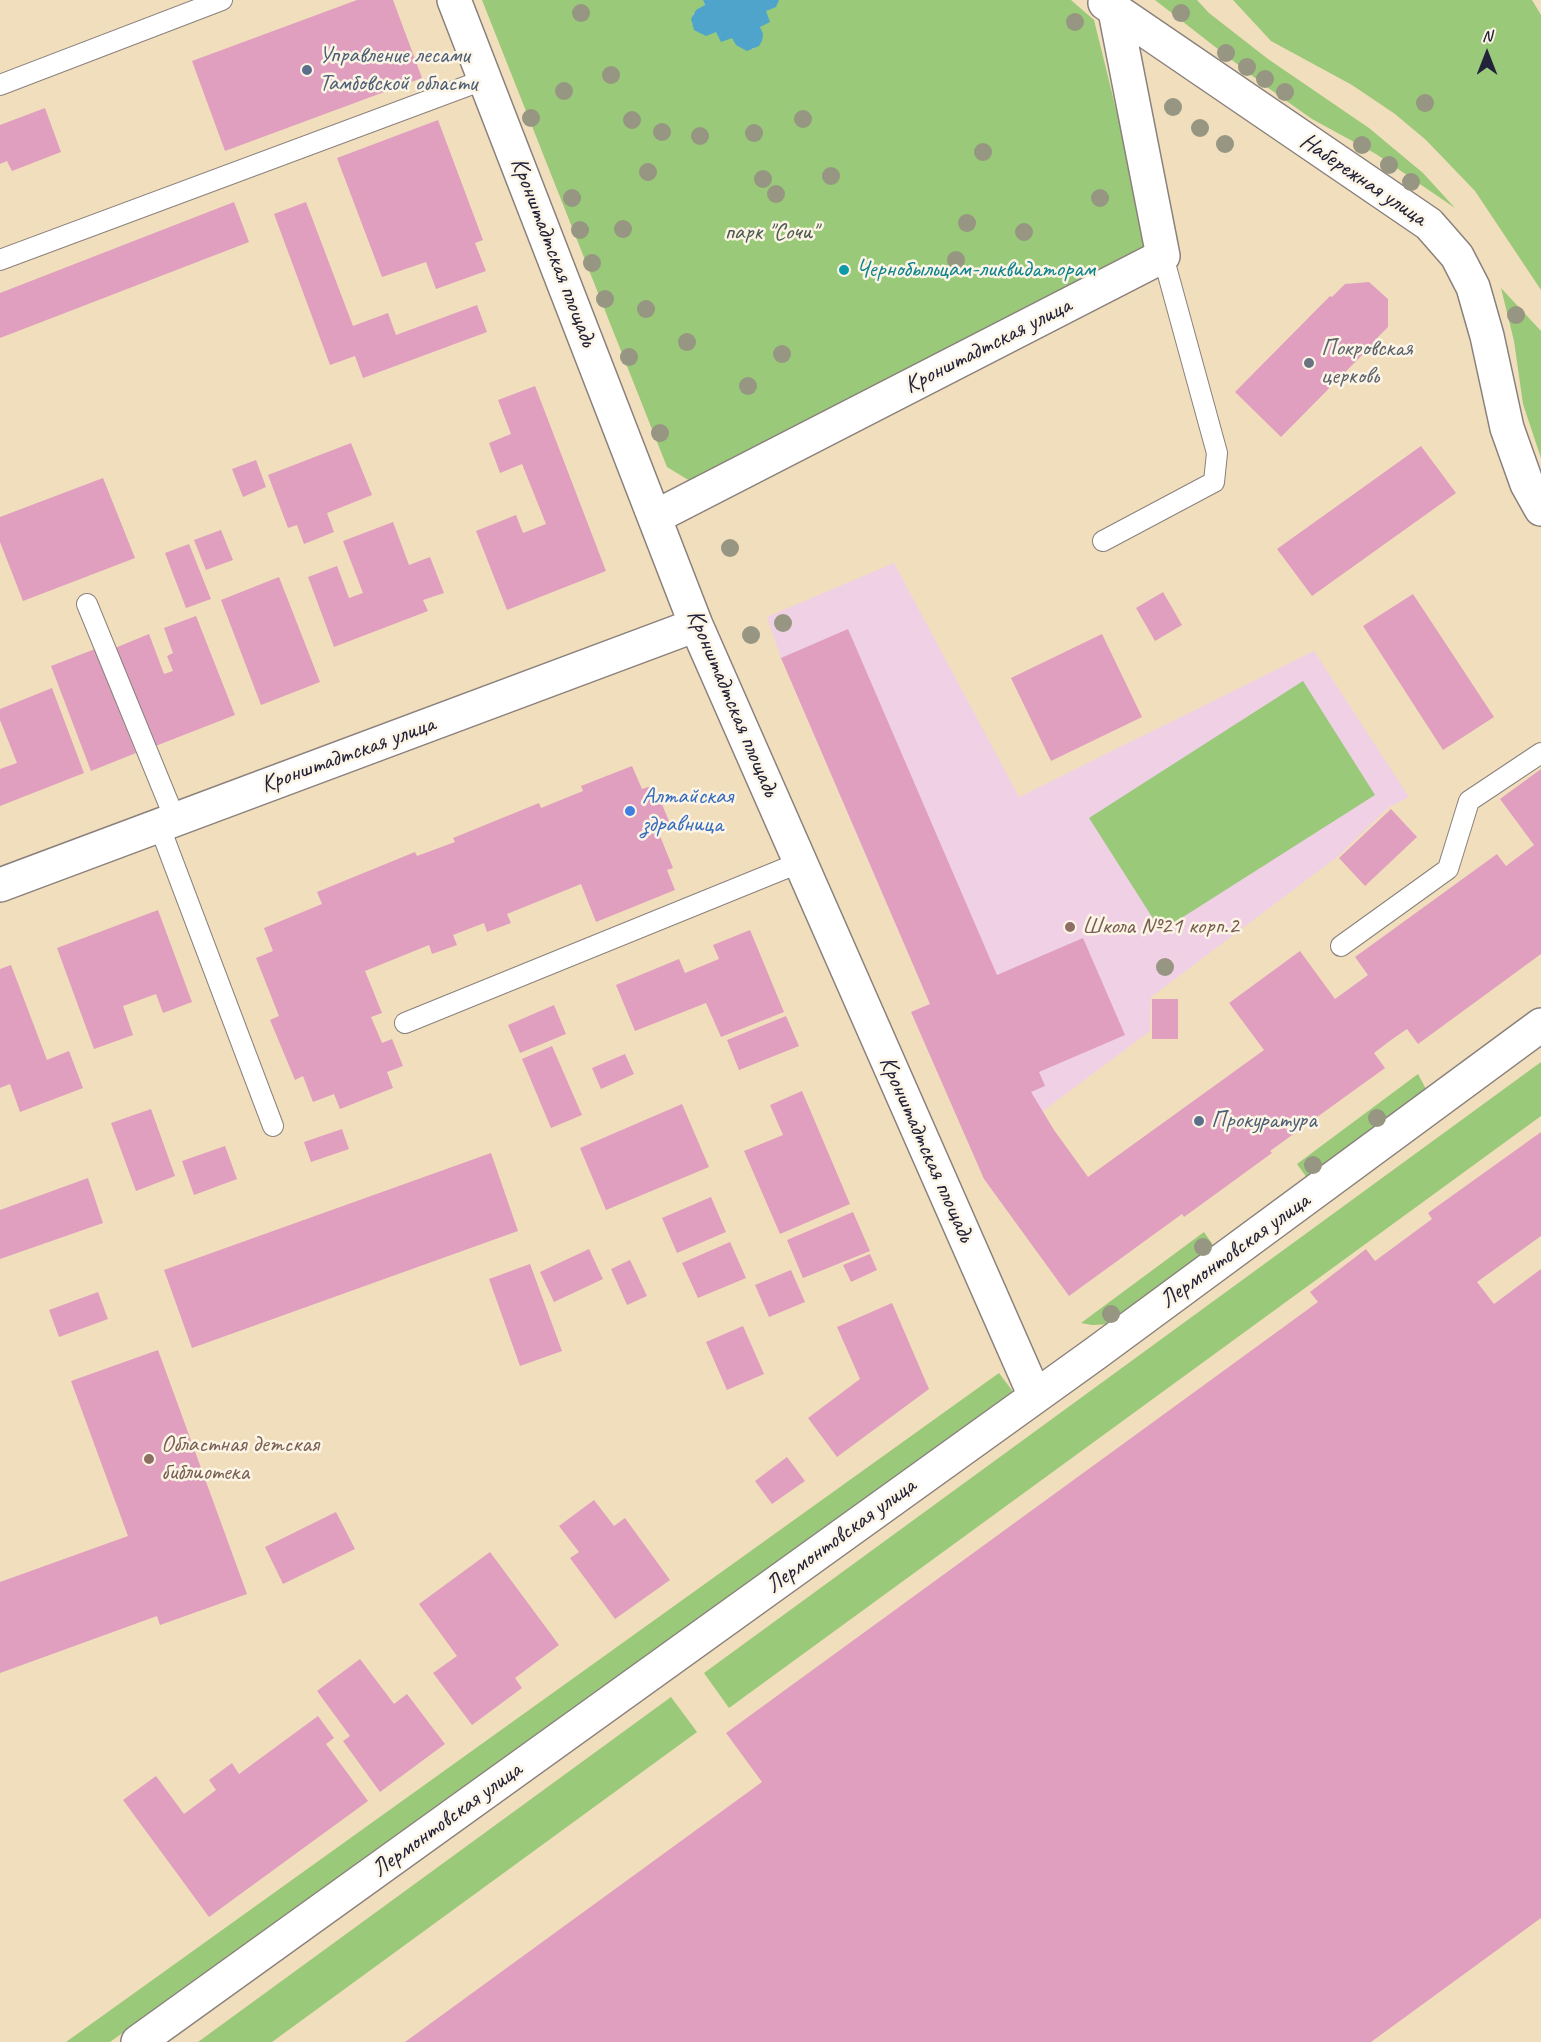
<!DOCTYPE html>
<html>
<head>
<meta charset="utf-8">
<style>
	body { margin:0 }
	#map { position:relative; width:1541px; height:2042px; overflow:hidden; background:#f1debd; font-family:Caveat,sans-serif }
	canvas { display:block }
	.north { position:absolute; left:1457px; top:24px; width:60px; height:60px; -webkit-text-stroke:4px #fcf5e5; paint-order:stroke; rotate:0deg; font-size:16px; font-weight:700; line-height:24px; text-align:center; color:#22223b }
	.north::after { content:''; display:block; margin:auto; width:21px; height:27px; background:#22223b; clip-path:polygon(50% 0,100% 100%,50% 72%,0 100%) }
</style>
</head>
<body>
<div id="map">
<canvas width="1541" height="2042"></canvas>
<div class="north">N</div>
</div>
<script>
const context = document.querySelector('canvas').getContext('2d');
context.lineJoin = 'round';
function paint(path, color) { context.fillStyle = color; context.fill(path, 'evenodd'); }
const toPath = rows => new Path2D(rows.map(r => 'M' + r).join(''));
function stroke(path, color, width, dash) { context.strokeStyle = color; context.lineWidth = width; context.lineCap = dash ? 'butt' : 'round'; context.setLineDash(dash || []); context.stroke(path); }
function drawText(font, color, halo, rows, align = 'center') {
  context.font = font + ' Caveat,sans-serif'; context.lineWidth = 5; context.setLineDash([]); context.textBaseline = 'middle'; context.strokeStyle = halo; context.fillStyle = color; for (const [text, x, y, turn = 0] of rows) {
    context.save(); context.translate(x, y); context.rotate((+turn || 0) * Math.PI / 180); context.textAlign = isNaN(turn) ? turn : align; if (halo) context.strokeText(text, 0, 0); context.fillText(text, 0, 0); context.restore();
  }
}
const built = toPath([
	[894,563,1019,797,1314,651,1409,797,1389,807,1337,857,1151,997,1150,1031,1043,1111,985,1179,911,1012,930,1004,781,658,767,617]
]);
const green = toPath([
	[482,0,703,0,705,5,693,14,692,24,733,38,753,49,762,41,760,27,766,11,779,0,1071,0,1094,20,1136,190,1148,248,690,481,667,467],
	[1155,0,1197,0,1209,13,1268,59,1369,128,1423,173,1455,208,1376,154,1312,119,1264,85],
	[1233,0,1532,0,1541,15,1541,290,1475,191,1426,140,1395,114,1352,85,1271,41],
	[1501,288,1541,331,1541,458,1523,404,1514,341],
	[1303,681,1375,795,1161,931,1089,818],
	[1541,1062,1541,1116,729,1708,704,1673],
	[1418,1074,1426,1089,1426,1094,1310,1182,1297,1164],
	[1204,1232,1217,1251,1113,1324,1092,1325,1081,1323],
	[999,1373,1014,1393,110,2042,66,2042],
	[671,1697,697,1732,272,2042,198,2042]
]);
const water = toPath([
	[703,0,779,0,776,7,766,11,770,22,760,27,763,34,762,41,759,46,747,51,736,45,732,38,721,42,716,32,706,36,694,30,691,19,696,10,705,5]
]);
const building = toPath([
	[357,0,393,0,422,78,225,151,192,61],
	[45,108,61,152,12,171,7,161,0,164,0,125],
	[438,120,483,240,475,243,486,271,436,289,426,262,382,277,337,158],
	[234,202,249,242,0,338,0,293],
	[306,202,353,326,388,313,396,335,477,305,487,332,363,378,355,356,330,365,274,214],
	[1369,282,1388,299,1388,327,1375,340,1376,341,1281,437,1235,392,1330,296,1332,297,1345,284],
	[535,386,606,571,507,610,476,531,516,515,523,533,546,524,522,464,500,473,489,443,511,434,498,400],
	[351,443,372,495,327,513,334,532,304,544,297,525,288,528,268,475],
	[1421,446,1456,493,1312,596,1277,549],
	[256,460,266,487,243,497,232,469],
	[103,478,135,558,23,601,0,542,0,517],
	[393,522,409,565,430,557,444,593,423,600,428,611,334,647,308,577,337,566,349,598,363,593,343,541],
	[221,530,233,560,206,570,194,540],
	[189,544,211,599,186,608,165,553],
	[279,577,320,682,261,705,221,600],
	[1163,592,1182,625,1155,641,1136,608],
	[1413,594,1494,717,1443,750,1363,626],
	[196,616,235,715,153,747,115,648,149,634,164,674,173,671,167,656,173,653,164,628],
	[848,629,997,975,1083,938,1125,1035,1039,1072,1045,1086,1031,1092,1054,1130,1088,1177,1264,1050,1229,1003,1300,951,1335,999,1368,975,1355,957,1497,854,1506,866,1534,845,1500,799,1541,769,1541,954,1418,1044,1407,1029,1391,1040,1374,1053,1385,1068,1270,1151,1272,1153,1184,1217,1182,1214,1069,1296,984,1179,911,1012,930,1004,781,658],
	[1102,634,1142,717,1051,761,1011,678],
	[95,649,136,753,91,771,51,666],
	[52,688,84,773,0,806,0,769,17,763,0,720,0,709],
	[632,766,642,789,654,785,671,826,658,831,673,868,667,870,675,890,596,922,581,884,507,914,511,923,487,932,484,923,453,935,457,945,432,954,429,945,365,971,382,1013,371,1017,382,1043,392,1039,403,1066,387,1072,393,1088,340,1109,334,1094,313,1102,303,1076,295,1080,270,1020,279,1016,256,958,273,951,264,928,322,904,317,892,415,852,417,856,455,842,453,838,539,803,541,808,583,791,581,786],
	[1391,809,1417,837,1365,886,1339,858],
	[158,910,192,1002,163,1013,156,994,123,1006,133,1035,94,1049,57,948],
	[750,930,784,1012,721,1037,706,1003,635,1031,616,985,679,959,685,973,719,959,713,945],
	[11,965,47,1060,69,1051,83,1088,20,1112,10,1084,0,1088,0,969],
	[1152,999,1178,999,1178,1039,1152,1039],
	[554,1005,566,1034,520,1053,508,1025],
	[786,1016,799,1046,739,1070,727,1040],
	[552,1046,582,1115,551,1128,522,1059],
	[625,1054,634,1074,601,1089,592,1068],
	[802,1091,850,1204,780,1234,744,1151,783,1135,770,1105],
	[682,1104,709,1167,606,1210,580,1148],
	[151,1109,175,1176,136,1191,111,1123],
	[342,1129,349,1149,311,1162,304,1142],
	[1541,1132,1541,1236,1477,1282,1494,1304,1541,1269,1541,1918,1371,2042,405,2042,762,1782,726,1733,1318,1302,1310,1292,1366,1249,1375,1261,1432,1219,1428,1213],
	[225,1146,237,1179,194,1195,182,1161],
	[491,1153,518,1231,192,1348,164,1270],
	[88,1178,103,1223,0,1259,0,1210],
	[711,1197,726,1232,677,1253,662,1218],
	[853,1212,870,1251,803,1278,787,1240],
	[730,1242,746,1278,698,1298,682,1263],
	[589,1249,603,1279,554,1302,540,1272],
	[870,1254,877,1270,851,1282,843,1265],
	[630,1260,647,1296,627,1305,611,1269],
	[530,1264,562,1351,520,1366,489,1279],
	[791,1270,805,1302,769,1317,755,1285],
	[98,1292,108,1319,59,1337,49,1310],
	[892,1303,929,1389,837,1457,808,1418,860,1379,837,1327],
	[743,1326,764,1374,727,1390,706,1342],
	[158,1350,247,1594,160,1625,157,1616,0,1673,0,1582,128,1536,71,1381],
	[787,1457,805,1481,772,1504,755,1481],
	[594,1500,614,1526,625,1518,670,1580,615,1619,570,1558,579,1552,559,1526],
	[336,1512,355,1549,283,1584,265,1547],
	[490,1552,559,1645,515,1678,522,1688,472,1725,433,1673,457,1656,419,1604],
	[360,1659,394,1704,407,1694,445,1744,380,1792,343,1741,350,1736,317,1691],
	[318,1716,334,1738,326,1744,368,1801,209,1917,123,1800,156,1776,184,1814,216,1790,209,1780,232,1763,239,1774]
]);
const service = toPath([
	[0,85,222,0],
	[0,260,486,79],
	[1103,541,1214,482,1217,453,1163,256],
	[87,604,175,819],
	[159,825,273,1126],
	[1341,946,1448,869,1469,801,1541,753],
	[405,1023,801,862]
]);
const minor = toPath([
	[454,0,696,625,1035,1396],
	[1105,3,1429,224,1457,256,1473,287,1487,336,1507,428,1527,484,1541,509],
	[655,517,1163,256,1115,11],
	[0,885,696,625],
	[138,2042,1096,1353,1541,1025]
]);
const trees = [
	[581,13],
	[1181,13],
	[1075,22],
	[1226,53],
	[1247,67],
	[611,75],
	[1265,79],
	[564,91],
	[1285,92],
	[1425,103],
	[1173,107],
	[531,118],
	[803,119],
	[632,120],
	[1200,128],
	[662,132],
	[754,133],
	[700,136],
	[1225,144],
	[1362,145],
	[983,152],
	[1389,165],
	[648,172],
	[831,176],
	[763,179],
	[1411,182],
	[776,194],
	[572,198],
	[1100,198],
	[967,223],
	[623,229],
	[580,230],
	[1024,232],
	[956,260],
	[592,263],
	[605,299],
	[646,309],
	[1516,315],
	[687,342],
	[782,354],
	[629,357],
	[748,386],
	[660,433],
	[730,548],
	[783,623],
	[751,635],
	[1165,967],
	[1377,1118],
	[1313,1165],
	[1203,1247],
	[1111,1314]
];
const markers = [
	[307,70,6,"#5c6f8a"],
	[844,270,6,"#0f9aa8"],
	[1309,363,6,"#6b7280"],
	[630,811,6,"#3f7fe0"],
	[1070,927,6,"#8d6e63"],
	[1199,1121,6,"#5c6f8a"],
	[149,1459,6,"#8d6e63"]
];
const serviceNames = [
	["Управление лесами",319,56],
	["Тамбовской области",319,84],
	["Прокуратура",1211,1121]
];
const streetNames = [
	["Набережная улица",1363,180,34],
	["Кронштадтская площадь",553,252,69],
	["Кронштадтская улица",988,346,-27],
	["Кронштадтская площадь",732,703,67],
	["Кронштадтская улица",348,755,-20],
	["Кронштадтская площадь",926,1149,66],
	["Лермонтовская улица",1235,1251,-36],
	["Лермонтовская улица",841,1536,-36],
	["Лермонтовская улица",447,1820,-36]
];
const parkNames = [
	["парк \"Сочи\"",771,233]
];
const cultureNames = [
	["Чернобыльцам-ликвидаторам",856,270]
];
const worshipNames = [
	["Покровская",1321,349],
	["церковь",1321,377]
];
const shopNames = [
	["Алтайская",642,797],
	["здравница",642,825]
];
const educationNames = [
	["Школа №21 корп.2",1082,927],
	["Областная детская",161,1445],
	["библиотека",161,1473]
];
paint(built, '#f0d0e5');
paint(green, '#99c979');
paint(water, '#4fa4cb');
paint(building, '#e09fbf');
stroke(service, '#8a807c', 22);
stroke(minor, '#8a807c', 36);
stroke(service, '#fff', 20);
stroke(minor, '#fff', 33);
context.fillStyle = '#969682';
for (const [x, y] of trees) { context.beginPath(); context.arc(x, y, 9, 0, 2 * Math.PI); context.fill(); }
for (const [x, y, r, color] of markers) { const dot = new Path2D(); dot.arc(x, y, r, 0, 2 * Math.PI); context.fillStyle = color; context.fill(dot); stroke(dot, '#fcf5e5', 2); }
drawText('24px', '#4e5e75', '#fcf5e5', serviceNames, 'left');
drawText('24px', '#22223b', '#fcf5e5', streetNames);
drawText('24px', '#4c5c51', '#fcf5e5', parkNames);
drawText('24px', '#0d838f', '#fcf5e5', cultureNames, 'left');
drawText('24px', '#5b616d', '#fcf5e5', worshipNames, 'left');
drawText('24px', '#366cbe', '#fcf5e5', shopNames, 'left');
drawText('24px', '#785e54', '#fcf5e5', educationNames, 'left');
</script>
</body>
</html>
